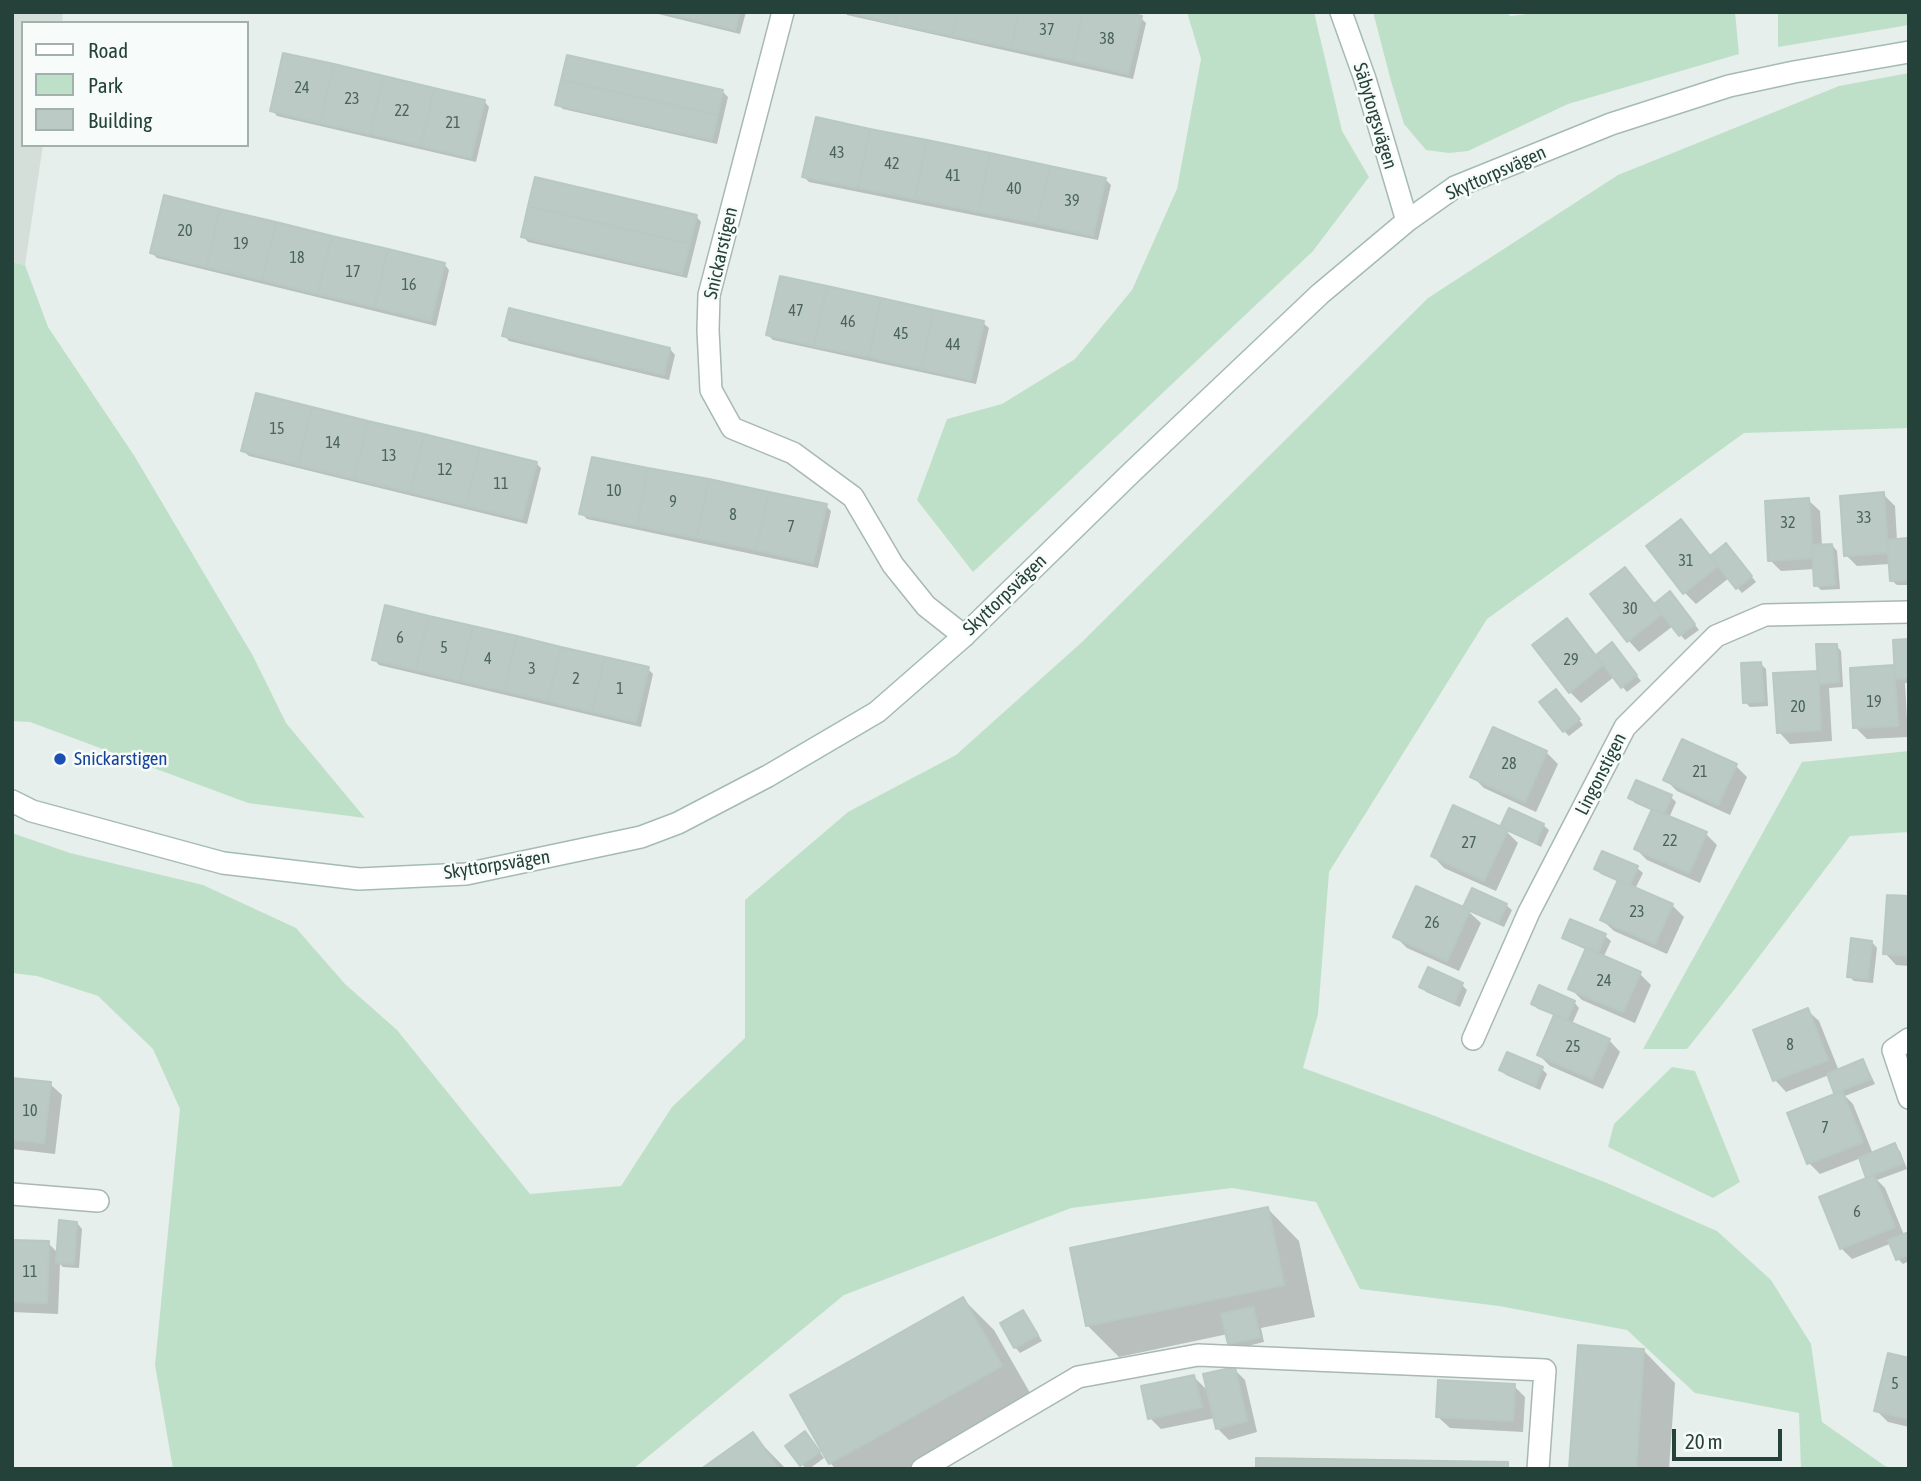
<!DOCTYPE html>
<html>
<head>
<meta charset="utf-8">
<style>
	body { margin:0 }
	#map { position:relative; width:1921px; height:1481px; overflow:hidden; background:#e6efeb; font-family:"Asap Condensed",sans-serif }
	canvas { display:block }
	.frame { position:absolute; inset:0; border:14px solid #24423a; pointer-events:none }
	.legend { position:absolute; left:21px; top:21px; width:228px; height:126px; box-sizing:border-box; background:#f7fbf9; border:2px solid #a3b1ad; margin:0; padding:9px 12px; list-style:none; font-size:21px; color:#24423a }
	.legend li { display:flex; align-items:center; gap:14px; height:35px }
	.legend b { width:35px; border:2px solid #a3b1ad }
	.scale { position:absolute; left:1672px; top:1429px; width:110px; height:32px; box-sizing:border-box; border:4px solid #24423a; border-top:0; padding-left:9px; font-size:21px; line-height:24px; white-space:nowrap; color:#24423a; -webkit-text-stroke:5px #f7fbf9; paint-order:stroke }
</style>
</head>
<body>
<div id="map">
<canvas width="1921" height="1481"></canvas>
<div class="frame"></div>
<ul class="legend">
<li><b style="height:9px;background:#fff"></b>Road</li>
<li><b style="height:19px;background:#bfe0c8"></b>Park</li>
<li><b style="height:19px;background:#bbcac4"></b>Building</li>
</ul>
<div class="scale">20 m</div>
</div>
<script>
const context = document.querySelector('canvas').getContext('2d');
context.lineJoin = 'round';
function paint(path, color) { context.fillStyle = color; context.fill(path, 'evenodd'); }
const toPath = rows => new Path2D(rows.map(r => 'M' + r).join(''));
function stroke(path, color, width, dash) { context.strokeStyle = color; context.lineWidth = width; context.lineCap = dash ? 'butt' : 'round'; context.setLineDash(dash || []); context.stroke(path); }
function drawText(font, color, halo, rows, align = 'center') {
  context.font = font + ' "Asap Condensed",sans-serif'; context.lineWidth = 5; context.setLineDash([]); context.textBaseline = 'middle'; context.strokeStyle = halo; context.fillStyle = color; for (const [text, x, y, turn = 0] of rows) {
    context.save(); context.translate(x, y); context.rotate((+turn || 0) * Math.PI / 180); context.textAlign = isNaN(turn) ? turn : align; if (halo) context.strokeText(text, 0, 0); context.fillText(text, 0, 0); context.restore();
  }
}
const built = toPath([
	[12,12,63,12,62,23,23,23,23,145,43,145,25,265,12,262]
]);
const green = toPath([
	[1187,12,1314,12,1342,131,1369,177,1313,251,973,572,917,500,947,419,1002,404,1075,359,1132,290,1177,189,1201,59],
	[1373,12,1504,12,1511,16,1542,12,1735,12,1739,54,1568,104,1468,151,1449,153,1426,150,1404,124,1391,81],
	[1778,12,1909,12,1909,25,1778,47],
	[1909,73,1909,428,1744,433,1487,619,1329,872,1318,1014,1303,1068,1435,1116,1607,1183,1717,1231,1771,1280,1811,1344,1822,1422,1885,1466,1895,1469,1801,1469,1799,1413,1695,1393,1627,1330,1499,1306,1360,1289,1316,1202,1232,1188,1071,1208,844,1295,633,1469,173,1469,155,1365,180,1109,153,1049,98,996,37,976,12,973,12,833,70,853,203,885,296,928,345,984,397,1030,530,1194,621,1186,672,1107,745,1038,745,900,848,812,956,755,1082,642,1428,298,1618,175,1839,86],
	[12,262,25,265,48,327,135,457,253,656,286,723,365,818,248,803,30,722,12,721],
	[1909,751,1909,832,1850,836,1737,986,1687,1049,1643,1049,1802,762],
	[1672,1067,1695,1071,1740,1182,1713,1198,1608,1147,1614,1124]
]);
const shadow = toPath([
	[650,12,746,12,740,34],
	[845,12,1116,12,1141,18,1146,23,1133,79,847,15],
	[723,92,728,97,717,144,563,109,557,104],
	[484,101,489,107,476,162,277,116,272,110],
	[804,177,1105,179,1111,185,1098,240,809,182],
	[696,216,701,222,687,278,528,242,523,236],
	[152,253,444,264,449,270,436,326,157,258],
	[983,323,989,328,976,384,773,340,768,335],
	[504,335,670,349,675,355,669,380,509,341],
	[243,451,536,463,541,468,527,524,249,456],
	[1883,494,1895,506,1897,541,1907,540,1909,541,1909,585,1897,585,1891,580,1890,564,1857,566,1846,555],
	[1808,500,1820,511,1822,546,1832,545,1837,551,1840,589,1821,590,1816,585,1815,569,1781,571,1770,560],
	[826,506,831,511,818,568,587,519,581,513],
	[1681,521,1712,557,1731,551,1756,582,1742,593,1729,578,1696,604,1684,592],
	[1625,569,1655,605,1675,599,1699,630,1685,640,1673,626,1639,652,1628,640],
	[1566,621,1597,656,1612,645,1641,681,1627,692,1614,677,1581,703,1570,692],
	[1909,640,1909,683,1905,683,1908,737,1867,739,1855,727,1893,667,1896,670],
	[1836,645,1841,651,1843,687,1829,688,1832,741,1790,744,1779,732],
	[374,659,648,669,653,674,641,727,379,665],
	[1761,664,1766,669,1768,706,1750,707,1745,702],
	[1561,696,1583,725,1569,736,1564,731],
	[1546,752,1558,764,1536,812,1484,788,1473,777],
	[1736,766,1747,777,1730,815,1677,791,1665,779],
	[1671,797,1676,802,1669,818,1706,834,1717,845,1700,883,1647,860,1636,849,1653,811,1635,803,1630,798],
	[1543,825,1549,830,1541,847,1508,831,1502,826],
	[1507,832,1518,843,1496,891,1444,868,1433,856],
	[1637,868,1643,873,1635,889,1672,905,1684,917,1667,954,1614,931,1602,920,1619,882,1601,874,1596,869],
	[1909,898,1909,966,1896,965,1885,953],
	[1506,905,1512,910,1504,927,1470,912,1465,906],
	[1469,912,1481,923,1459,971,1407,948,1395,936],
	[1571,921,1605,936,1611,941,1603,958,1640,974,1651,985,1635,1023,1582,1000,1570,988,1587,950,1569,942,1564,937],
	[1872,942,1877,948,1873,983,1854,981,1849,976],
	[1462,985,1467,990,1460,1007,1426,992,1421,986],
	[1574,1002,1579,1008,1572,1024,1609,1040,1620,1052,1603,1089,1550,1066,1539,1055,1556,1016,1538,1009,1533,1004],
	[1807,1010,1819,1021,1839,1071,1862,1061,1867,1067,1875,1084,1845,1096,1853,1104,1873,1154,1894,1145,1900,1151,1907,1169,1877,1180,1885,1188,1904,1235,1909,1233,1909,1261,1903,1264,1898,1259,1892,1243,1852,1259,1841,1248,1870,1178,1861,1158,1820,1174,1809,1163,1838,1094,1829,1075,1786,1092,1775,1080,1755,1031],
	[1542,1069,1547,1074,1540,1090,1506,1075,1501,1070],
	[12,1080,50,1084,62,1095,55,1154,12,1149],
	[1268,1209,1299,1241,1315,1317,1261,1328,1264,1342,1235,1349,1230,1343,1228,1334,1119,1357,1087,1325],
	[77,1223,82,1229,79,1268,63,1267,60,1264,58,1314,12,1312,12,1242,48,1243,58,1253],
	[963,1299,994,1330,1033,1398,908,1469,836,1469,830,1463],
	[1023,1312,1028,1317,1042,1341,1020,1353,1015,1347],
	[1644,1351,1675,1383,1669,1469,1571,1469],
	[1909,1360,1909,1427,1888,1422,1876,1410],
	[1234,1369,1245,1380,1257,1432,1229,1440,1217,1428,1215,1418,1161,1429,1150,1418,1194,1377,1209,1392],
	[1514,1386,1525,1397,1523,1432,1450,1428,1438,1417],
	[752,1434,786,1469,704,1469],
	[810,1438,824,1458,809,1469,806,1469,788,1446]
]);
const building = toPath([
	[662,12,740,12,735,30,662,12],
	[848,12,898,12,895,24,848,12],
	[898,12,957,12,952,36,895,24,898,12],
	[957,12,1019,12,1011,48,952,36,957,12],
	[1019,12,1083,12,1072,61,1011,48,1019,12],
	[1083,12,1125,12,1142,16,1128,74,1072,61,1083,12],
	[283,53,334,64,320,123,270,111,283,53],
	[567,55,723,90,718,115,561,80,567,55],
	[334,64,384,76,370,134,320,123,334,64],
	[384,76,434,88,421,146,370,134,384,76],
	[561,80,718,115,712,140,555,105,561,80],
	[434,88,485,100,471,158,421,146,434,88],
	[816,117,870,129,858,188,802,177,816,117],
	[870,129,927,140,915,199,858,188,870,129],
	[927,140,990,153,979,212,915,199,927,140],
	[990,153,1050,166,1037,223,979,212,990,153],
	[1050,166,1106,178,1093,236,1037,223,1050,166],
	[535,177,697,215,690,244,528,206,535,177],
	[164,195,220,209,206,267,150,253,164,195],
	[528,206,690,244,682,274,521,237,528,206],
	[220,209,276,222,262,280,206,267,220,209],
	[276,222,332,236,318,294,262,280,276,222],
	[332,236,388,249,374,307,318,294,332,236],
	[388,249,445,263,431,321,374,307,388,249],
	[780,276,827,286,814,346,766,335,780,276],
	[827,286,881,298,869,357,814,346,827,286],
	[881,298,934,310,921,369,869,357,881,298],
	[509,308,670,348,664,375,502,336,509,308],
	[934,310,984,321,971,380,921,369,934,310],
	[256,393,312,407,298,465,241,451,256,393],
	[312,407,368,421,354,479,298,465,312,407],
	[368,421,424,434,410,492,354,479,368,421],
	[424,434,480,448,466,506,410,492,424,434],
	[480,448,537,462,522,519,466,506,480,448],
	[592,457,648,468,637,526,579,514,592,457],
	[648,468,709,479,697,538,637,526,648,468],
	[709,479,769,492,756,550,697,538,709,479],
	[769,492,827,504,813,563,756,550,769,492],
	[1884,492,1888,553,1844,556,1840,496,1884,492],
	[1809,498,1813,558,1768,561,1765,501,1809,498],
	[1681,519,1718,566,1683,594,1646,546,1681,519],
	[1908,538,1909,580,1890,581,1887,540,1908,538],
	[1726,543,1752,576,1736,589,1710,556,1726,543],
	[1832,544,1835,585,1814,586,1812,545,1832,544],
	[1625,567,1662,614,1627,642,1590,594,1625,567],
	[1670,591,1695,624,1679,636,1654,604,1670,591],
	[385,605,429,616,416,670,372,660,385,605],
	[429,616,473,626,460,681,416,670,429,616],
	[1567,618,1603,665,1569,693,1532,645,1567,618],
	[473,626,517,636,504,691,460,681,473,626],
	[517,636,561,647,548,701,504,691,517,636],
	[1909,639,1909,678,1895,679,1893,640,1909,639],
	[1612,642,1637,675,1621,688,1596,655,1612,642],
	[1816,644,1837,644,1839,682,1818,684,1816,644],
	[561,647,605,657,592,712,548,701,561,647],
	[605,657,649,667,636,722,592,712,605,657],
	[1761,662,1764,701,1743,703,1741,663,1761,662],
	[1894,665,1898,726,1853,728,1850,668,1894,665],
	[1818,671,1821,730,1777,733,1773,673,1818,671],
	[1556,689,1580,719,1563,732,1539,702,1556,689],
	[1493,727,1547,751,1525,802,1470,777,1493,727],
	[1682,739,1737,764,1718,805,1663,780,1682,739],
	[1636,780,1672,795,1664,814,1628,798,1636,780],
	[1453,805,1508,830,1484,881,1431,856,1453,805],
	[1509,808,1544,824,1536,843,1500,827,1509,808],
	[1652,809,1707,832,1689,873,1634,849,1652,809],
	[1602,851,1638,866,1630,885,1594,869,1602,851],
	[1618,880,1673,904,1655,944,1600,920,1618,880],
	[1416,886,1470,910,1447,961,1393,937,1416,886],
	[1472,888,1507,904,1498,923,1463,907,1472,888],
	[1887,895,1909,896,1909,956,1883,954,1887,895],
	[1570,919,1606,934,1598,953,1562,938,1570,919],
	[1851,938,1872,941,1868,979,1847,977,1851,938],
	[1586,948,1641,972,1623,1012,1568,989,1586,948],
	[1428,967,1463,983,1454,1003,1419,987,1428,967],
	[1539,985,1575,1001,1567,1020,1531,1004,1539,985],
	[1808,1008,1828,1060,1773,1081,1753,1030,1808,1008],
	[1554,1015,1610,1039,1592,1079,1537,1055,1554,1015],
	[1507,1052,1543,1067,1535,1086,1499,1070,1507,1052],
	[1863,1059,1871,1079,1834,1093,1827,1074,1863,1059],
	[12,1078,51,1082,44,1143,12,1140,12,1078],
	[1842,1091,1863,1142,1807,1164,1787,1113,1842,1091],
	[1895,1143,1903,1163,1866,1178,1859,1158,1895,1143],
	[1874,1175,1895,1227,1840,1249,1819,1197,1874,1175],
	[1268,1207,1284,1285,1086,1326,1070,1248,1268,1207],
	[59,1220,77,1222,74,1264,56,1263,59,1220],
	[1909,1232,1909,1254,1896,1260,1888,1240,1909,1232],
	[12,1240,49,1241,47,1303,12,1302,12,1240],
	[963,1297,1002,1366,829,1464,790,1395,963,1297],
	[1253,1307,1260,1337,1228,1344,1221,1314,1253,1307],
	[1023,1310,1038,1335,1014,1348,1000,1323,1023,1310],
	[1578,1345,1644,1349,1636,1469,1569,1469,1578,1345],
	[1888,1353,1909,1358,1909,1419,1874,1411,1888,1353],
	[1235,1367,1247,1421,1216,1429,1203,1374,1235,1367],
	[1194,1375,1202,1407,1148,1419,1141,1386,1194,1375],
	[1438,1380,1515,1384,1513,1421,1436,1417,1438,1380],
	[805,1431,820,1452,800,1466,785,1446,805,1431],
	[753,1432,779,1469,701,1469,753,1432],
	[1256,1458,1508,1462,1508,1469,1256,1469,1256,1458]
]);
const street = toPath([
	[783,12,709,295,708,330,711,390,732,428,793,453,853,497,893,565,926,606,964,636],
	[1473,1039,1529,912,1625,727,1716,636,1765,615,1909,612],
	[1909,1039,1893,1050,1909,1098],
	[12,1194,98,1201],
	[922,1469,1078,1377,1198,1355,1545,1370,1538,1469]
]);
const secondary = toPath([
	[1341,12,1365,79,1407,221],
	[12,801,32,811,223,863,359,879,466,874,641,837,678,823,768,776,877,712,964,636,1133,471,1320,294,1407,221,1455,187,1611,124,1729,86,1794,72,1909,52]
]);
const markers = [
	[60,759,7,"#1a4fb4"]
];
const numberNames = [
	["37",1047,30],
	["38",1107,39],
	["24",302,88],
	["23",352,99],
	["22",402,111],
	["21",453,123],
	["43",837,153],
	["42",892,164],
	["41",953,176],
	["40",1014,189],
	["39",1072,201],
	["20",185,231],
	["19",241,244],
	["18",297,258],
	["17",353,272],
	["16",409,285],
	["47",796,311],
	["46",848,322],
	["45",901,334],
	["44",953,345],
	["15",277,429],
	["14",333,443],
	["13",389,456],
	["12",445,470],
	["11",501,484],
	["10",614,491],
	["9",673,502],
	["8",733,515],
	["33",1864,518],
	["32",1788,523],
	["7",791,527],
	["31",1686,561],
	["30",1630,609],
	["6",400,638],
	["5",444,648],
	["4",488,659],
	["29",1571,660],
	["3",532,669],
	["2",576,679],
	["1",620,689],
	["19",1874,702],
	["20",1798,707],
	["28",1509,764],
	["21",1700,772],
	["22",1670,841],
	["27",1469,843],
	["23",1637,912],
	["26",1432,923],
	["24",1604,981],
	["8",1790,1045],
	["25",1573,1047],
	["10",30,1111],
	["7",1825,1128],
	["6",1857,1212],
	["11",30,1272],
	["5",1895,1384]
];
const streetNames = [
	["Säbytorgsvägen",1375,116,73],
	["Skyttorpsvägen",1496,173,-24],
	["Snickarstigen",721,253,-77],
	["Skyttorpsvägen",1005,595,-44],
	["Lingonstigen",1601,774,-63],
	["Skyttorpsvägen",497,865,-9]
];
const transitNames = [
	["Snickarstigen",74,759]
];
paint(built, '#d4dfda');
paint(green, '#bfe0c8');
paint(shadow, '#0003');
paint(building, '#bbcac4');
stroke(building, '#b8c9c2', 2);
stroke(street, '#a8b8b2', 24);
stroke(secondary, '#a4bbb3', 24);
stroke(street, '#fff', 21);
stroke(secondary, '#fff', 21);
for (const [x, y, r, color] of markers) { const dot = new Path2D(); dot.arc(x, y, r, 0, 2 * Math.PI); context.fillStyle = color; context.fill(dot); stroke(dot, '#f7fbf9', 2.5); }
drawText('16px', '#4a645c', null, numberNames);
drawText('19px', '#24423a', '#f7fbf9', streetNames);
drawText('19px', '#164399', '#f7fbf9', transitNames, 'left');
</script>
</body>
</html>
